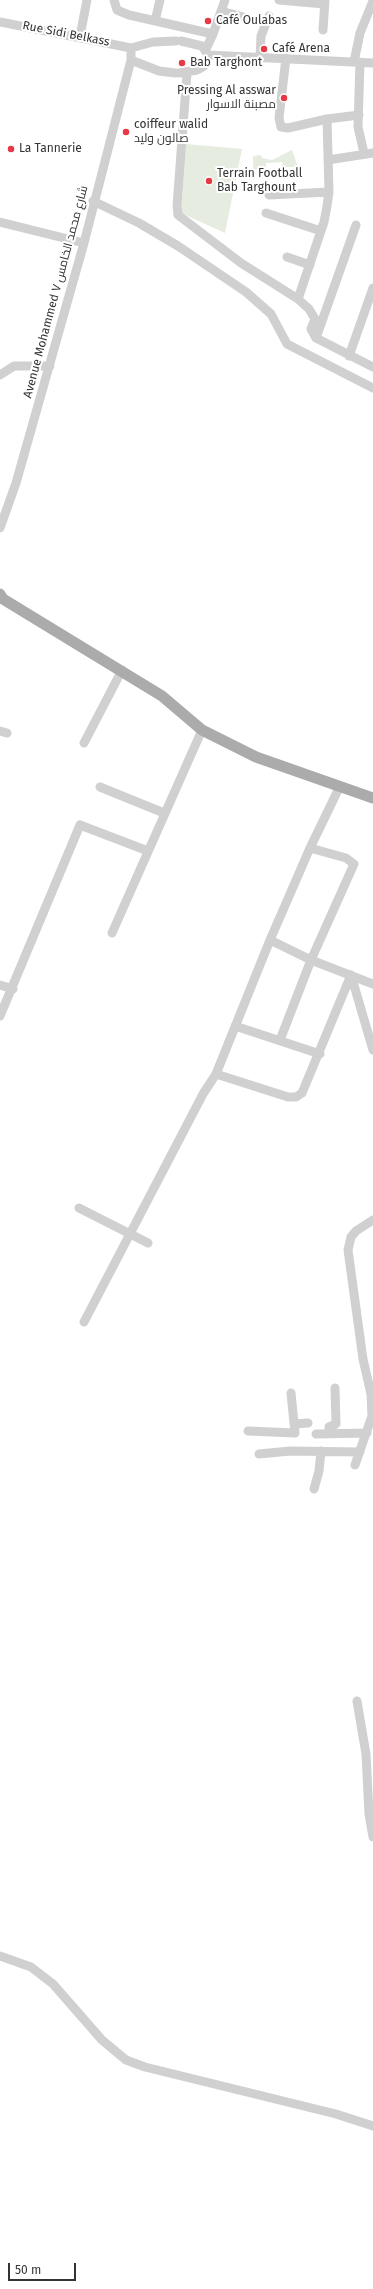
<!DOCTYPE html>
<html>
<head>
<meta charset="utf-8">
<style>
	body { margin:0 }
	#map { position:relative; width:373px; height:2289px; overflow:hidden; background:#fff; font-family:"Fira Sans",sans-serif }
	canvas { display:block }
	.scale { position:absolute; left:8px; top:2263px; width:68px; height:18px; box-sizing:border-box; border:2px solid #333; border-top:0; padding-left:5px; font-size:12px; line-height:14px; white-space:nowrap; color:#333; -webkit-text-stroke:3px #fff; paint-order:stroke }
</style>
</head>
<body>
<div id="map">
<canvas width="373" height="2289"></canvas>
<div class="scale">50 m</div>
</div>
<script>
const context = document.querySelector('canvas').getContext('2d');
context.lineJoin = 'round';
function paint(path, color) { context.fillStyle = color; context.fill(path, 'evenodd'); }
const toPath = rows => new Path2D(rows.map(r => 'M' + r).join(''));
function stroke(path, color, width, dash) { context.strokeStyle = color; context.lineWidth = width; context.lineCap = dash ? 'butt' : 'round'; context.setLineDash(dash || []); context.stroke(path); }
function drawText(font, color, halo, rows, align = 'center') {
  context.font = font + ' "Fira Sans",Cairo,sans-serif'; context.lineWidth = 4; context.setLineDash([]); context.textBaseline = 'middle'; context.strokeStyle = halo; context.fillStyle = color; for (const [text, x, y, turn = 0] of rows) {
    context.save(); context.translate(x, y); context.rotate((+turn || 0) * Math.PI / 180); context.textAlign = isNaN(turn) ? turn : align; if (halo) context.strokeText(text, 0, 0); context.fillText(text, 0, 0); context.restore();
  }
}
const green = toPath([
	[186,144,242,149,225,233,181,213],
	[292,150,298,167,283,167,282,162,266,163,266,168,253,170,253,156,261,155,262,158,272,160]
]);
const minor = toPath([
	[114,0,117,10,129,15,213,34,206,49],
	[279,0,324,4],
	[221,11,247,18],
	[155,21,160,0],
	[0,22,131,48],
	[323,30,325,0],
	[213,34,225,0],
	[80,36,87,0],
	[131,48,153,42,176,41],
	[208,55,373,63],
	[260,57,261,36,269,16],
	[286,58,279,118,281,127,288,128,327,119,359,115],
	[131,60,159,71,175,73],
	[354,62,360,33,373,1],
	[360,62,358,127,364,153],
	[179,73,197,70,204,66,208,55,202,46,181,41],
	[187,73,177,206,178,215,241,263,298,299,309,309,315,319,311,329,316,338,373,367],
	[328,160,373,153],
	[269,195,329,192],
	[93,201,139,223,178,246,246,292,271,314,287,344,373,388],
	[266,213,321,231],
	[0,222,84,243],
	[287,257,310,265],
	[298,299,324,222,327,206,329,192,327,119],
	[316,338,356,225],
	[349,356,373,288],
	[0,375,14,366,50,366],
	[0,528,16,483,84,243,131,60,131,48],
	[0,731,7,733],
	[84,743,122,670],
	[100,787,164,813],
	[112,933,202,730],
	[270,940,311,960,373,984],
	[351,975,373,1050],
	[0,985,13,989],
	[0,1016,80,825,148,851],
	[235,1026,320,1054],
	[280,1040,311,960,354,864,346,858,310,848],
	[216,1074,288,1097,296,1097,302,1093,351,975],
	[79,1208,148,1243],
	[84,1322,203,1094,216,1074,270,940,310,848,339,788],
	[295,1424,308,1423],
	[248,1431,295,1433,291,1393],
	[329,1433,329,1427,336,1424,335,1388],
	[316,1434,367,1433],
	[259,1454,290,1451,360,1452],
	[355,1465,372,1416,371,1394,363,1359,348,1250,351,1237,356,1231,373,1220],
	[314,1489,319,1471,321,1451],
	[357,1701,366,1754,369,1814,373,1837],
	[0,1956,31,1967,53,1984,102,2040,126,2060,145,2067,336,2114,373,2126]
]);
const major = toPath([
	[0,594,3,599,162,696,202,730,256,757,373,798]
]);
const markers = [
	[208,21,4,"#e63946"],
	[264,49,4,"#e63946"],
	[182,63,4,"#e63946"],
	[284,98,4,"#e63946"],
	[126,132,4,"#e63946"],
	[11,149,4,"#e63946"],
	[209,181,4,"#e63946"]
];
const poiNames = [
	["Café Oulabas",216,21],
	["Café Arena",272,49],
	["Bab Targhont",190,63],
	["Pressing Al asswar",276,91,"right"],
	["مصبنة الاسوار",276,105,"right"],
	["coiffeur walid",134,125],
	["صالون وليد",134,139],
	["La Tannerie",19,149],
	["Terrain Football",217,174],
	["Bab Targhount",217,188]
];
const streetNames = [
	["Rue Sidi Belkass",66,34,11],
	["Avenue Mohammed V شارع محمد الخامس",56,292,-75]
];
paint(green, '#e6ecdf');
stroke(minor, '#d0d0d0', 9);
stroke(major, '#ababab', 11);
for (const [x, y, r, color] of markers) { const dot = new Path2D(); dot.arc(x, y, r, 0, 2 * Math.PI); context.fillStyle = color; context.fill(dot); stroke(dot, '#fff', 1.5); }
drawText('12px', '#333', '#fff', poiNames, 'left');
drawText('12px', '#333', '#fff', streetNames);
</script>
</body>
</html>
